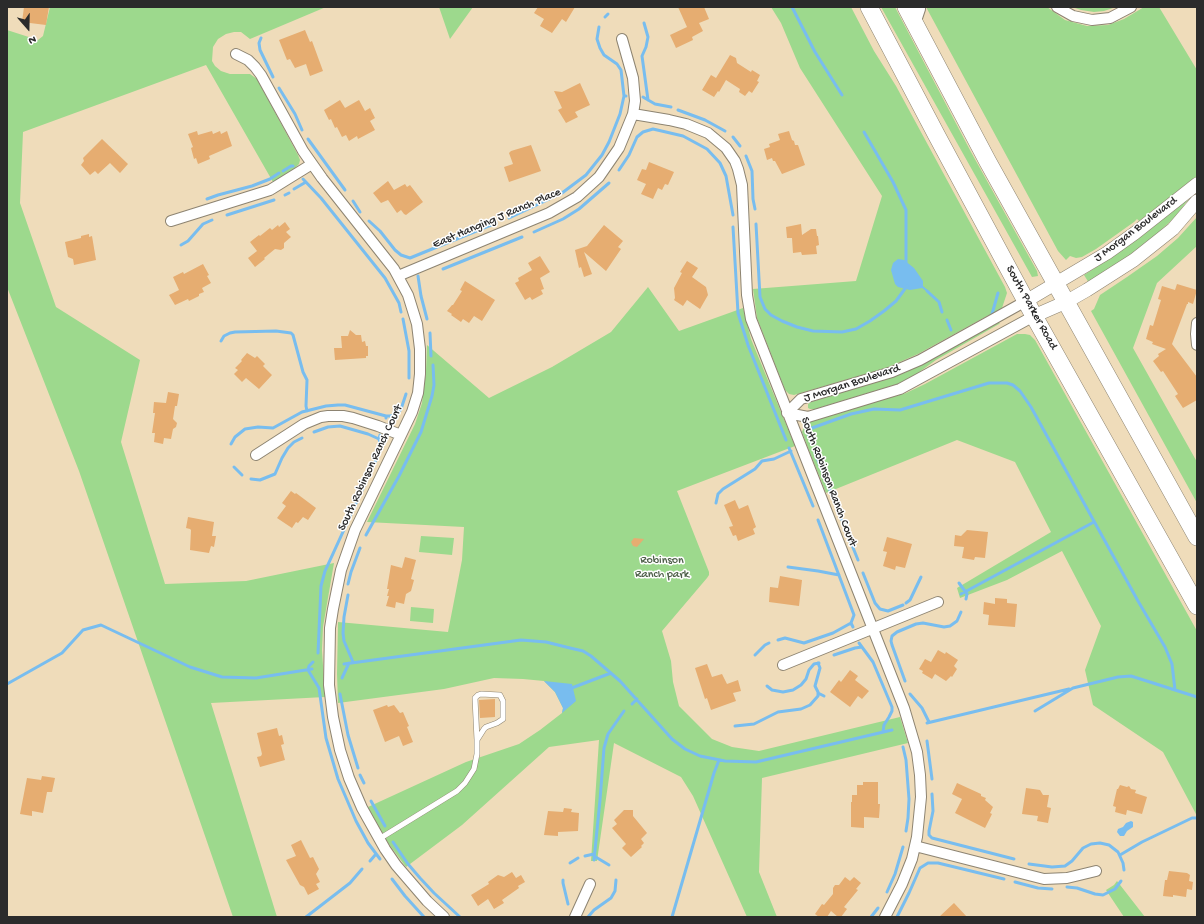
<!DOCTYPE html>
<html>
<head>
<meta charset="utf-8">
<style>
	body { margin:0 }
	#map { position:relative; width:1204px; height:924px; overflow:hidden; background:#efdcba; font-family:"Gochi Hand",sans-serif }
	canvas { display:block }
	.frame { position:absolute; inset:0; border:8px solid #2b2b2b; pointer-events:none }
	.north { position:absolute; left:8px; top:8px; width:40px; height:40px; -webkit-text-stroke:3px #fff; paint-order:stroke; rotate:160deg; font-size:11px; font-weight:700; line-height:16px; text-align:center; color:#2b2b2b }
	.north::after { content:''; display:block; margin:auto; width:14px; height:18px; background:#2b2b2b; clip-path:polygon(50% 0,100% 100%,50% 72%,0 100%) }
</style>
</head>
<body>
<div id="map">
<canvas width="1204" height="924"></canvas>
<div class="frame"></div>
<div class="north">N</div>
</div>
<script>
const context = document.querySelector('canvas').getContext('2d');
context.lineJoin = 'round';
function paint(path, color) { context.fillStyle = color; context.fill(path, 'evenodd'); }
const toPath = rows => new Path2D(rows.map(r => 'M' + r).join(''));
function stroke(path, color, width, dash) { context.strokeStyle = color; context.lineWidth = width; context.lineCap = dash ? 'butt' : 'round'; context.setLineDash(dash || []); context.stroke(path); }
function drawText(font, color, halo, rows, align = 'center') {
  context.font = font + ' "Gochi Hand",sans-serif'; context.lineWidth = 3; context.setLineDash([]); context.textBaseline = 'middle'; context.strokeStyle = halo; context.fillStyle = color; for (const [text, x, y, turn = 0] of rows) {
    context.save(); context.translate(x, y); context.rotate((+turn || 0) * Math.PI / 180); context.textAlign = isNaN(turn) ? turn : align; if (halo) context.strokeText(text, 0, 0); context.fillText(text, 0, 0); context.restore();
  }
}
const green = toPath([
	[50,7,326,7,250,39,241,32,234,32,226,34,218,39,213,47,212,61,215,66,221,71,230,74,250,74,257,79,298,155,300,160,299,164,294,169,273,182,206,65,23,132,20,203,56,307,140,360,121,442,165,584,246,581,334,563,323,627,322,650,325,697,211,703,277,917,233,917,79,471,7,287,7,30,38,40,43,36],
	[439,7,473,7,450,39],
	[771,7,851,7,874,51,896,86,1005,287,1007,293,1002,308,998,312,987,316,918,354,886,368,794,395,789,394,785,390,757,318,753,289,856,281,882,196,800,68,781,23],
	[881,7,895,7,971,152,1037,271,1038,276,1032,277],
	[926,7,1047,7,1065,20,1087,26,1108,25,1124,19,1144,7,1159,7,1197,70,1197,176,1139,221,1137,219,1134,222,1096,249,1082,257,1076,258,1070,256,1066,260,1058,251],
	[1072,7,1116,7,1104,11,1094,12,1081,10],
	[1187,199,1188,200,1175,217,1144,246,1089,283,1084,275,1118,253,1139,238],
	[1197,217,1197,246,1157,283,1133,348,1197,462,1197,503,1091,311,1094,309,1100,295,1127,277,1157,256,1178,238],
	[648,287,679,331,743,308,751,339,795,446,677,491,709,572,709,575,707,578,662,631,671,661,673,682,679,706,712,739,732,747,759,751,900,717,908,743,762,778,759,872,777,917,747,917,693,796,681,777,614,743,597,861,591,861,599,740,549,747,462,825,406,867,388,843,368,807,466,762,519,744,540,730,562,713,563,708,555,692,544,681,523,679,494,678,444,689,338,703,337,674,338,622,448,632,462,560,464,527,367,522,415,424,422,403,426,371,427,345,489,398,552,367,611,332],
	[998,322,1000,323,999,324,936,360,911,378,901,383,815,409,810,409,808,408,808,404,811,402,906,372],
	[1017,334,1025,334,1030,335,1035,340,1197,631,1197,816,1163,752,1093,705,1085,670,1101,626,1062,551,1007,580,960,598,957,588,1051,532,1015,462,957,440,826,493,808,448,802,432,805,425,810,421,906,393,925,384],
	[421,536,454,538,452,555,419,552],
	[411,607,434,609,433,623,410,621],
	[1117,881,1145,917,1124,917,1106,890,1114,885]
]);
const water = toPath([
	[898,259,904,260,914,268,923,281,923,286,930,292,929,293,922,288,910,290,898,287,895,284,891,270,893,263],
	[544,681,572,684,576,701,562,713,563,708,555,692],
	[1131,821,1133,822,1133,827,1127,831,1124,836,1120,836,1117,832,1118,829,1123,827,1126,823]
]);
const stream = toPath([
	[792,7,815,52,842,95],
	[605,17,608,14],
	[644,23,648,37,646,47,642,56,648,100],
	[599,27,597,39,600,48,604,55,617,64,621,70,624,96,626,96],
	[261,38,259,43,260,50,273,77],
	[279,88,295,114,302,130],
	[643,97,655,104,671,107],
	[678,110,705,120,725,131],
	[864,132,893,182,906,210,906,264],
	[733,137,740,146],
	[308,139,345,190],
	[746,156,752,171,753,199,755,209],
	[619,170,629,155,637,137,643,132,653,129,683,136,707,149,720,163,726,176,733,215],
	[283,171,291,166,293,166],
	[303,179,321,198,385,278,399,303,401,312],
	[294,189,306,182],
	[285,195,289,193],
	[207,199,218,195,252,186,270,179,279,173],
	[353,201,360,212],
	[227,215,274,200],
	[509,218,562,193,586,175,602,155,609,142,620,114,624,96],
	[369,221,380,231,395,250,401,255,410,258,496,223],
	[756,224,760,297,765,309,771,315,782,321,797,327,813,331,842,332,856,329,870,321,884,311,896,301,907,286],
	[733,227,738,313,748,345,786,440],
	[534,232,563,219,579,209,609,183],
	[181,245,188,241,203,224,212,220],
	[443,269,522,237],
	[418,276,421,296,427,319],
	[927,291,939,302,942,312],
	[992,314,998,293],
	[403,319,409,351,409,378],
	[947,320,951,330],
	[430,333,431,356],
	[221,341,224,336,230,333,235,332,276,331,291,333,293,335,303,372,307,380,306,406,307,411],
	[386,418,386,416,391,416,398,413,401,409,406,394],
	[314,432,328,427,340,426,368,434,379,439],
	[231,444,235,437,245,429,258,427,273,428,302,412,326,406,338,405,345,405,386,416],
	[812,444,808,433,812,428,851,414,874,409,900,410,989,383,1007,383,1013,385,1020,391,1031,407,1138,601,1165,647,1172,664,1175,690],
	[789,448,813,506],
	[815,453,858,560],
	[234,467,242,475],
	[251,479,260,480,275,474,282,458,288,448,294,442,302,438],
	[716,503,718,494,723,489,755,469,762,461,774,459,791,451],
	[818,520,854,615,851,623,853,627],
	[366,535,399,476,421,432,432,396,434,385,433,365],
	[788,567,818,571,839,575],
	[863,573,875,603,880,609,888,611,903,605],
	[959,583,967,594,966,599],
	[348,584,351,572,360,548],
	[961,594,1094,522],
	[348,595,344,617,343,633,344,641,353,662],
	[906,603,910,600,921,577],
	[778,640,785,638,804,643,833,633,851,623],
	[859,643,873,662,892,707,892,711,889,717,884,725,883,732],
	[318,653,321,586,325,571,380,451,381,446,379,439,380,435],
	[755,655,765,645,769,643],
	[834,655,855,648,862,647],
	[313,662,309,666,308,670,319,688,326,738,338,779,356,821,368,843,380,859],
	[344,664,521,640,546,642,570,648,583,651,591,656,620,681,672,739,685,749,700,756,725,761,756,762,892,730],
	[342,678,349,663],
	[905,681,892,645,891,641,892,636,897,632,916,624,923,623,944,627,950,626,957,621,961,612],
	[7,684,62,653,83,630,101,625,190,667,222,677,256,678,312,669],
	[767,686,772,690,783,692,793,690,801,685,806,679,809,670,814,664,819,663],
	[569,689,611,673],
	[818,693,824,696],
	[340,694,348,735,358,768],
	[910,694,922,708,929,722],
	[632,704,637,699],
	[1035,711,1073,688,1118,677,1131,676,1197,697],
	[927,723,1069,689],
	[735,726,754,724,778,712,801,709,810,705,818,696,818,692,815,686,820,668,818,663],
	[927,741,932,779],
	[903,747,906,760,909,799,908,818,906,831],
	[360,775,364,783],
	[932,794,933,811,929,831,929,835,932,838,1014,859],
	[371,801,385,826],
	[393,842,408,864,420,878,434,893,460,917],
	[1120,855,1142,842,1192,818,1197,818],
	[585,856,594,854],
	[594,856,609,865],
	[594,860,600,800,604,748,608,734,624,711],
	[370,861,376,854],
	[570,863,578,858],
	[1029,864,1052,867,1065,866,1072,861,1083,848,1091,844,1100,843,1109,845,1118,852,1123,863,1124,870],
	[392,879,405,896,424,917],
	[563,880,563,883,568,904],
	[1015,882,1038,888,1052,889],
	[1067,887,1077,888,1095,894,1103,895,1115,889,1121,881],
	[887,892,895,874,903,847],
	[306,917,350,883,362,869],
	[588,917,594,910,611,898,615,891,616,880],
	[672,917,714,773,719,760],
	[871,917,878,908],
	[897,917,909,893,920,868,928,863,938,863,1004,879]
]);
const building = toPath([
	[24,7,49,7,46,25,22,22],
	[538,7,575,7,566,22,562,19,552,33,540,26,544,19,534,13],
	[678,7,704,7,709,19,699,23,703,31,692,37,693,40,676,48,670,35,687,27],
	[305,30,310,42,312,41,323,71,310,76,306,64,295,68,290,59,287,60,279,40],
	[730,55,736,58,737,63,751,72,752,70,760,75,757,81,759,82,752,93,749,91,745,96,739,92,740,89,726,80,719,92,718,91,714,97,702,90,711,75,716,78],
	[580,83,590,105,575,112,578,117,566,123,558,110,562,108,554,91,562,92],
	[340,100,345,108,359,100,365,111,370,108,375,118,370,121,375,130,358,139,357,136,349,141,346,135,342,137,337,127,335,128,331,119,329,120,324,110],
	[197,131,198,135,212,131,213,134,220,131,221,134,227,131,232,146,209,156,210,159,198,164,196,158,194,159,191,148,193,147,188,134],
	[789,131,792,140,794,141,795,145,798,145,805,165,782,174,775,161,773,161,772,158,767,160,764,149,770,147,769,144,780,140,778,134],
	[102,139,128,164,120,173,110,163,98,174,95,171,90,175,81,165,84,161,83,158],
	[531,145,541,171,509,182,504,167,513,164,509,153,511,151],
	[649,162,674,172,668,185,665,184,662,190,658,188,653,199,641,194,646,184,637,180,642,169,646,170],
	[388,181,394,190,405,184,407,187,410,185,423,202,406,215,404,214,401,210,397,213,388,200,381,203,373,193],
	[285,222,290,229,286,232,291,237,284,243,284,248,281,250,275,249,264,258,265,259,255,267,248,258,257,251,250,242,259,235,260,236,270,228,272,230,278,225,279,227],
	[801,224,802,235,811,229,816,229,817,236,818,236,819,245,816,246,817,254,802,255,801,252,793,253,792,238,787,238,786,227],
	[604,225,623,241,618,247,621,249,606,271,584,252,592,274,584,277,581,267,579,268,575,250,587,246],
	[89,234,89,237,92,236,96,260,74,265,73,259,68,257,65,242,81,238,81,236],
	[540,256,550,272,540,278,544,289,541,290,543,294,532,300,530,297,525,300,515,283,519,281,518,278,532,270,528,263],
	[687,261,698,268,692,277,706,287,708,295,700,309,687,300,683,306,674,300,675,298,674,288,682,273,680,272],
	[203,264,209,275,207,276,211,283,202,288,204,292,199,294,199,296,189,301,188,299,175,305,169,295,179,290,173,277,183,272,184,274],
	[465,281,495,300,482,321,474,316,469,323,463,319,461,322,451,315,452,314,447,311,452,305,453,305,462,291,460,290],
	[1177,284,1197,290,1193,304,1188,302,1188,304,1187,304,1172,344,1197,377,1197,400,1183,408,1175,396,1178,394,1163,371,1161,372,1153,361,1159,356,1158,354,1166,349,1152,344,1153,342,1146,339,1150,325,1153,326,1161,300,1158,299,1162,286,1175,290],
	[350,330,356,335,361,335,362,342,365,341,366,346,368,346,368,356,366,356,366,358,335,360,334,348,342,348,341,336,348,336],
	[247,353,255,358,257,356,265,364,263,366,272,375,259,389,246,378,242,382,234,374,238,370,235,368,242,361,241,360],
	[168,392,179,394,177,406,175,406,173,419,177,423,176,427,173,429,171,439,164,438,163,444,154,442,155,433,152,433,155,413,153,413,154,402,166,403],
	[291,491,295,494,296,493,316,508,308,520,303,517,298,523,296,522,292,528,277,518,286,506,282,503],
	[735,500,739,509,748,505,756,527,753,529,755,534,738,541,736,535,733,536,729,527,733,526,724,505],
	[188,517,214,522,212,536,216,536,214,547,211,546,209,553,190,550,191,530,190,529,186,528],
	[967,530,988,532,985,558,975,557,974,560,962,558,964,547,954,546,955,535,961,536],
	[887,537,912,544,905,568,896,566,895,570,883,566,887,552,883,551],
	[634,538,644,539,637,547,633,546,631,542],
	[405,557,416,560,411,579,414,580,411,591,406,594,404,604,396,602,395,608,386,606,389,596,387,596,389,589,387,589,391,565,402,568],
	[780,576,802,580,799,606,769,602,770,587,778,588],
	[995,598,1007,599,1007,603,1017,604,1015,627,988,625,989,615,983,614,984,602,995,604],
	[938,650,945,654,946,652,958,660,954,666,957,669,952,677,951,676,946,681,935,674,932,679,922,673,923,671,919,669,925,659,931,662],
	[707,664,712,677,722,674,727,684,738,680,741,691,733,693,736,701,711,710,707,698,705,699,695,668],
	[850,670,858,676,855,680,869,691,862,699,858,696,850,707,830,692,839,680,841,682],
	[495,699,495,717,480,718,479,700],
	[387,705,388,707,394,705,400,713,403,712,409,726,407,727,413,742,403,746,399,736,385,742,373,710],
	[277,728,279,736,282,735,284,744,281,745,285,760,260,767,257,757,261,756,262,754,257,733],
	[42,776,55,778,52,792,47,792,43,813,32,811,32,816,20,814,27,778,41,780],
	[863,782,878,782,878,804,880,804,879,818,864,817,864,828,851,827,851,802,852,802,852,795,857,795,857,785,863,785],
	[957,783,981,794,981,796,986,798,985,800,993,807,990,813,992,814,985,828,955,813,962,799,952,794],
	[1120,785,1127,787,1129,786,1131,789,1136,790,1135,793,1147,797,1142,814,1127,810,1126,815,1115,812,1116,807,1113,806,1117,789,1118,789],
	[1026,788,1040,790,1043,795,1049,795,1047,807,1051,808,1048,823,1037,821,1038,816,1022,814],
	[564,808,572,809,571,812,579,813,578,831,558,832,558,836,544,835,548,811,563,812],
	[624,810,633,810,633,816,647,833,641,839,644,843,641,846,642,847,631,857,622,848,626,844,612,828,617,824,614,820],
	[301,840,310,858,313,857,319,869,316,874,320,882,316,884,319,889,308,895,304,887,300,885,286,860,296,856,291,845],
	[1169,871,1187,873,1190,875,1189,881,1193,882,1192,890,1187,889,1186,897,1173,895,1173,897,1163,896,1165,880,1167,880],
	[512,872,516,878,521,875,525,882,518,886,519,888,502,900,504,903,494,909,488,899,478,906,471,895,489,884,488,882,498,875,504,877],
	[845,877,850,881,854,877,861,883,856,889,858,890,844,907,847,909,841,917,838,917,831,911,827,917,819,917,815,914,822,904,824,905,833,894,833,888,835,885,839,885],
	[954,903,967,917,939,917]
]);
const service = toPath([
	[379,839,457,791,465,783,474,769,477,754,477,740,484,729,486,727,497,723,503,719,503,701,500,695,481,694,478,695,475,698,477,740]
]);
const minor = toPath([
	[1057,7,1073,16,1092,20,1110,18,1131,7],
	[915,24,920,9,920,7],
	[236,54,248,60,255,67,261,75,303,151,322,178,394,269,408,295,417,324,420,349,420,374,418,393,412,412,401,435,355,530,341,570,333,609,330,628,329,685,333,717,340,750,349,778,362,808,385,849,396,865,427,901,444,917],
	[633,114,669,120,686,124,708,133,726,148,735,161,738,169,742,185,747,295,751,319,904,708,917,752,920,775,921,797,917,837,912,859,902,884,885,917],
	[171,221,270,190,312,164],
	[398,276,549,213,577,197,599,177,619,148,633,114,635,101,633,78,622,39],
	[1197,323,1196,334,1197,345],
	[787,413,808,417,900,389,1034,316],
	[787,413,801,399,892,372,920,360,1026,301],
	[256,455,304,424,321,417,328,416,343,416,353,418,378,426,401,435],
	[783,665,938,602],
	[915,846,1044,879,1067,878,1096,871],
	[575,917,590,884]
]);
const tertiary = toPath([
	[1026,301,1107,253,1135,233,1197,184],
	[1034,316,1066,302,1087,290,1134,260,1173,229,1197,201]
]);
const trunk = toPath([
	[869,7,937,136,1034,316,1197,606],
	[906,7,988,162,1197,537]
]);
const streetNames = [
	["East Hanging J Ranch Place",497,219,-23],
	["J Morgan Boulevard",1136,230,-37],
	["South Parker Road",1031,308,61],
	["J Morgan Boulevard",852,384,-18],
	["South Robinson Ranch Court",371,468,-65],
	["South Robinson Ranch Court",828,482,69]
];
const parkNames = [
	["Robinson",662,561],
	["Ranch park",662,575]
];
paint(green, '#9dd98d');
paint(water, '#78bdef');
stroke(stream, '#78bdef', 3);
paint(building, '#e6ad71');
stroke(service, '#8d8472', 6);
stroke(minor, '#8d8472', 12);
stroke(tertiary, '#8d8472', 14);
stroke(trunk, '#8d8472', 18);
stroke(service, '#fff', 5);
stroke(minor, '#fff', 10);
stroke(tertiary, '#fff', 13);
stroke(trunk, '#fff', 17);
drawText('12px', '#2b2b2b', '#fff', streetNames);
drawText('12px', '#4d5f48', '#fff', parkNames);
</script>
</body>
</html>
